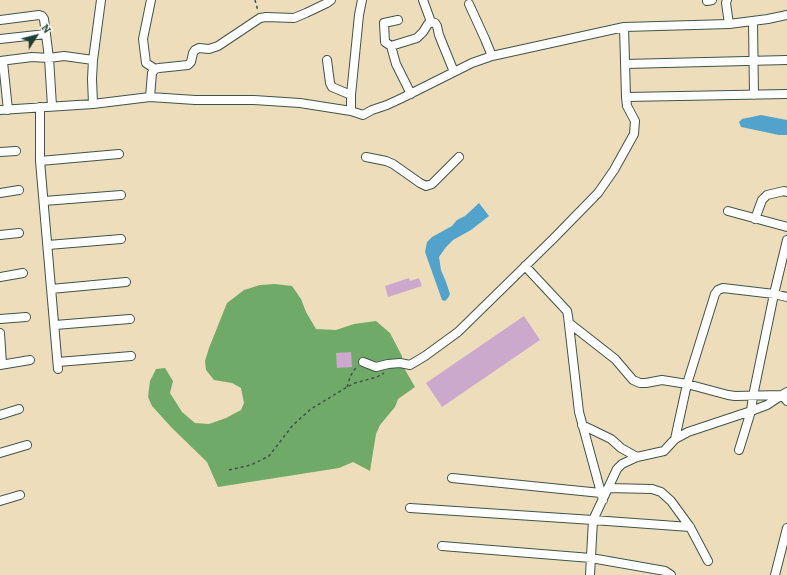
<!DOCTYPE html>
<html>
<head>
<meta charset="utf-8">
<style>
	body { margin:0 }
	#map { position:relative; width:787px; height:575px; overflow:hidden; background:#edb; font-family:Alegreya,serif }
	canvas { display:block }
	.north { position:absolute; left:16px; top:16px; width:40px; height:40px; -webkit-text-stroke:3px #f6f6f2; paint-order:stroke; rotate:54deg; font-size:11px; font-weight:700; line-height:16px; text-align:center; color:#1f3d34 }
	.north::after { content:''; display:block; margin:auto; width:14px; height:18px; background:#1f3d34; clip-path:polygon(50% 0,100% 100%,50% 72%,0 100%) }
</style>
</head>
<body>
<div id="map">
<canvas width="787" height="575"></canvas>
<div class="north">N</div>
</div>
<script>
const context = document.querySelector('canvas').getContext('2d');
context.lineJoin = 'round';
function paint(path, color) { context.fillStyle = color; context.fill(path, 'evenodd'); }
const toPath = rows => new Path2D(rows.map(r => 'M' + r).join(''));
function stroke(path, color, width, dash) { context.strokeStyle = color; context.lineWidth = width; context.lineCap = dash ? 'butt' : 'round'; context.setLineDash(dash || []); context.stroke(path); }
const forest = toPath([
	[275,284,292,286,301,299,306,312,316,329,336,330,354,324,376,321,390,333,402,356,402,358,388,360,379,362,361,358,359,361,362,367,380,370,396,367,404,368,415,387,398,399,395,407,380,425,376,434,370,471,353,462,339,468,218,487,207,462,172,428,152,406,148,397,150,381,156,369,165,368,173,381,170,393,182,412,195,423,209,424,226,418,241,410,244,403,241,388,232,383,214,380,206,370,205,361,209,348,227,303,244,290,260,285]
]);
const water = toPath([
	[761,115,787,120,787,135,779,135,741,127,739,122,742,119],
	[479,203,489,216,471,230,453,240,446,247,439,257,441,270,446,282,450,294,448,298,445,301,442,300,425,252,427,242,432,237,452,226,457,220,465,216]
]);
const building = toPath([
	[409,278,410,281,419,278,422,286,388,297,385,286],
	[524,316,540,340,442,407,426,383],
	[351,352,352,367,337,368,336,353]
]);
const path = toPath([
	[255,0,258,11],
	[347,387,350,377,354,370,358,366],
	[229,470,251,465,269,456,293,425,311,409,347,387,355,383,377,377,384,373]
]);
const minor = toPath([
	[151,0,143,39,146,63,155,69],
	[423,0,431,22],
	[727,0,726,3,729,24],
	[707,1,712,0],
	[469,4,485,39,492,56],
	[0,20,39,15,42,16,44,19,49,58,52,106],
	[398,20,384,23,385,42,391,46,396,64,411,94],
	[753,22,754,95],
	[0,39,46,34],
	[391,46,417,38,423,32,428,24,431,22,435,23,437,26,439,35,454,72],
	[327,60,330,83,332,87,351,95],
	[0,61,32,57,49,58,64,56,93,60],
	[3,62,8,110],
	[625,64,787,60],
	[150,97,152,73,155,69,159,68,188,65,191,62,193,53,195,50,199,48,209,49,218,46,260,18,266,17,294,18,306,13,327,3,331,0],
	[626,97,787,94],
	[93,104,92,79,93,60,101,0],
	[40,107,40,161,58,369],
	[0,110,93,104,150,97,195,100,254,100,300,103,351,111,363,115,372,110,387,105,402,98,472,63,492,56,624,27,729,24,768,19,787,15],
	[351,111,351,95,359,15,362,0],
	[0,152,16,151],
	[366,157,386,161,393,164,420,183,426,186,432,184,459,157],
	[40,161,119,154],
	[0,193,19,190],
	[44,201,121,195],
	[728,211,787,227],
	[755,219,762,200,767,195,784,191,787,192],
	[0,235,19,233],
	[48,245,121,239],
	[525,266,567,311,568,316,579,412,603,500],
	[0,277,23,273],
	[51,289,126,282],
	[0,319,26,317],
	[569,323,615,359,633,380,640,383,646,383,662,380,687,384,728,395,735,396,782,395,787,392],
	[55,325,130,319],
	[0,333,2,364],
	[58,362,131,356],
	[363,362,376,367,388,364,400,363,410,365,425,356,458,332,554,238,598,193,614,170,634,134,635,121,627,106,626,97,624,27],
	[0,365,30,360],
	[0,415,19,409],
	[582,425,611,439,621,448,637,457],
	[675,439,687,384,715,294,718,290,723,288,774,294,787,297],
	[739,450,751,411,753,396,774,294,787,240],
	[0,453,27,445],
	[452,478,601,493],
	[608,488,652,489,661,492,671,501,690,527,708,561],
	[0,501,20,495],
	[410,508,593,520,590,575],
	[690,527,593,520,617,469,622,464,637,457,664,451,675,439,688,432,751,411,767,405,782,395,787,401],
	[442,546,591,558,665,571,671,575],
	[775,575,787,528]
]);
paint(forest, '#6faa69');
paint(water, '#51a3cc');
paint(building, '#cba9cc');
stroke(minor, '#3e5548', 10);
stroke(path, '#3e5548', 1.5, [3, 3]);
stroke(minor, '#fff', 8);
</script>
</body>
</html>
